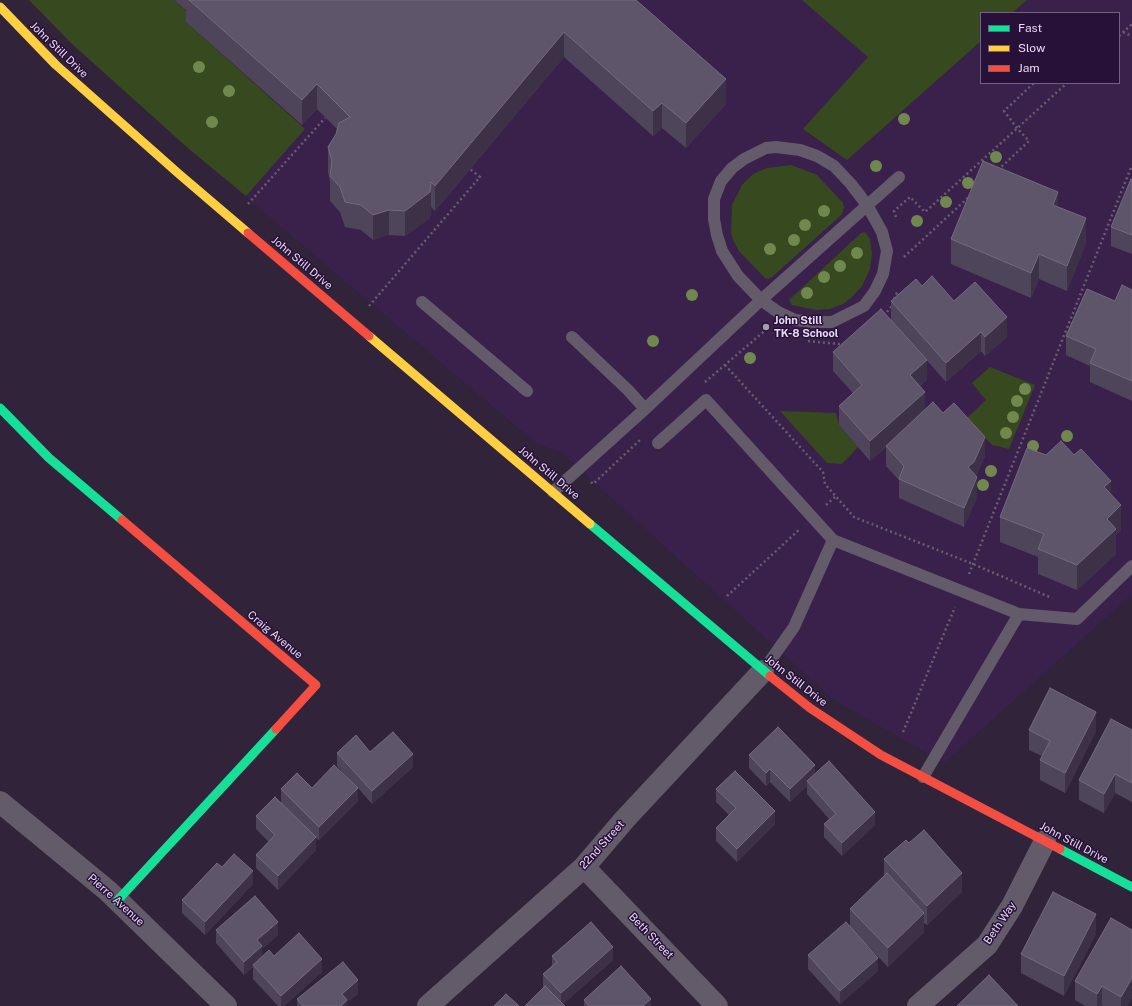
<!DOCTYPE html>
<html>
<head>
<meta charset="utf-8">
<style>
	body { margin:0 }
	#map { position:relative; width:1132px; height:1006px; overflow:hidden; background:#31243a; font-family:"Public Sans",sans-serif }
	canvas { display:block }
	.legend { position:absolute; left:980px; top:12px; width:140px; height:72px; box-sizing:border-box; background:#281138; border:1px solid #746183; margin:0; padding:5px 7px; list-style:none; font-size:12px; color:#e7d9f3 }
	.legend li { display:flex; align-items:center; gap:8px; height:20px }
	.legend b { width:20px; border:1px solid #746183 }
</style>
</head>
<body>
<div id="map">
<canvas width="1132" height="1006"></canvas>
<ul class="legend">
<li><b style="height:5px;background:#16e098"></b>Fast</li>
<li><b style="height:5px;background:#ffcf43"></b>Slow</li>
<li><b style="height:5px;background:#f24e42"></b>Jam</li>
</ul>
</div>
<script>
const context = document.querySelector('canvas').getContext('2d');
context.lineJoin = 'round';
function paint(path, color) { context.fillStyle = color; context.fill(path, 'evenodd'); }
const toPath = rows => new Path2D(rows.map(r => 'M' + r).join(''));
function stroke(path, color, width, dash) { context.strokeStyle = color; context.lineWidth = width; context.lineCap = dash ? 'butt' : 'round'; context.setLineDash(dash || []); context.stroke(path); }
function drawText(font, color, halo, rows, align = 'center') {
  context.font = font + ' "Public Sans",sans-serif'; context.lineWidth = 3; context.setLineDash([]); context.textBaseline = 'middle'; context.strokeStyle = halo; context.fillStyle = color; for (const [text, x, y, turn = 0] of rows) {
    context.save(); context.translate(x, y); context.rotate((+turn || 0) * Math.PI / 180); context.textAlign = isNaN(turn) ? turn : align; if (halo) context.strokeText(text, 0, 0); context.fillText(text, 0, 0); context.restore();
  }
}
const built = toPath([
	[29,0,1132,0,1132,594,944,763,833,699,562,453,536,443,189,149,71,43],
	[981,13,1119,13,1119,83,981,83]
]);
const green = toPath([
	[29,0,174,0,192,16,186,22,305,129,246,196,189,149,71,43],
	[802,0,1027,0,1012,13,981,13,981,41,847,160,803,129,868,57],
	[791,165,817,175,843,203,844,207,842,214,838,218,772,277,769,279,765,278,739,251,734,242,731,233,732,205,742,185,753,174,767,168],
	[865,232,870,239,872,253,870,269,862,286,852,297,843,304,830,309,816,310,792,305,789,300,861,233],
	[990,367,1035,385,1009,449,992,445,967,418,986,400,972,383],
	[780,411,836,413,839,425,858,447,842,464,827,463]
]);
const path = toPath([
	[1123,32,1132,36],
	[1119,36,1132,24],
	[998,170,1029,141,1017,128,1004,111,1034,83],
	[248,204,325,118],
	[896,217,894,211,910,197,925,212,1067,83],
	[904,257,971,195],
	[369,306,480,177,470,169],
	[884,316,891,307,898,290],
	[808,341,839,344,845,343],
	[725,365,823,472,825,484,854,517,973,564,1052,598],
	[705,382,768,328],
	[591,482,593,484,640,440],
	[826,505,836,496],
	[969,574,1132,165],
	[727,596,800,529],
	[903,732,955,607]
]);
const lane = toPath([
	[776,147,800,150,817,156,834,166,851,184,867,205,882,232,887,251,883,274,875,291,864,306,832,322,814,322,795,320,778,312,761,300,738,276,722,251,717,235,714,219,714,199,721,181,732,168,744,159,766,148,776,147],
	[422,302,527,391],
	[572,337,629,391,645,409],
	[658,443,706,400,833,540,1019,614,1077,619,1132,566],
	[553,492,645,409,761,300,899,177],
	[763,671,794,627,833,540],
	[923,777,1019,614]
]);
const street = toPath([
	[0,802,108,891,226,1006],
	[584,867,717,1006],
	[428,1006,584,867,625,819,763,671],
	[918,1006,987,945,1012,906,1045,841]
]);
const fast = toPath([
	[0,408,49,458,122,520],
	[590,524,770,676],
	[1060,849,1132,887],
	[117,901,276,729]
]);
const slow = toPath([
	[0,7,56,65,179,174,248,233],
	[369,336,590,524]
]);
const jam = toPath([
	[248,233,369,336],
	[122,520,316,685,276,729],
	[770,676,810,708,881,755,1060,849]
]);
const trees = [
	[199,67],
	[229,91],
	[904,119],
	[212,122],
	[996,157],
	[876,166],
	[968,183],
	[946,202],
	[824,211],
	[917,221],
	[805,225],
	[794,240],
	[770,249],
	[857,253],
	[840,266],
	[824,277],
	[807,293],
	[692,295],
	[653,341],
	[750,358],
	[1025,389],
	[1017,401],
	[1013,417],
	[1006,433],
	[1067,436],
	[1033,446],
	[991,471],
	[983,485]
];
const wall = toPath([
	[174,0,636,0,726,104,686,148,662,128,653,136,564,57,435,211,431,207,430,218,405,236,389,235,373,240,361,230,345,227,340,212,330,201,330,182,328,172,328,147,336,134,337,129,317,109,302,125,186,22,186,10],
	[1132,180,1132,254,1111,246,1111,227],
	[1058,207,1086,243,1067,291,1039,279,1031,298,951,264,951,239],
	[922,286,954,301,1007,337,985,356,981,351,946,382,891,320,891,301],
	[1132,290,1132,401,1090,382,1090,366,1066,355,1066,336],
	[833,352,927,379,920,386,925,409,985,456,976,476,977,497,964,527,899,498,899,480,886,466,886,447,870,461,839,425,839,406,853,393,833,371],
	[1111,493,1121,530,1116,535,1116,554,1077,590,1038,574,1038,557,1000,542,1000,517],
	[1029,730,1096,731,1065,793,1040,780,1040,760,1042,756,1029,750],
	[1132,730,1132,802,1115,793,1104,813,1079,800,1079,780],
	[370,752,413,767,372,804,358,788,358,801,319,840,316,838,316,850,278,890,256,868,256,855,269,842,256,829,256,816,281,803,281,789,312,788,350,781,337,766,337,753],
	[749,755,815,773,875,825,842,856,824,837,824,824,829,819,807,794,807,786,790,802,770,782,766,786,749,768],
	[716,789,775,824,737,862,716,841,716,828,729,815,716,802],
	[909,843,962,892,927,925,924,923,924,932,888,967,867,945,878,971,840,1004,808,969,808,955,850,926,850,909,884,876,884,859],
	[222,867,253,884,205,935,182,913,182,900],
	[216,930,278,935,262,949,262,957,274,956,322,972,284,1006,278,1006,253,979,253,967,244,975,216,943],
	[1132,930,1132,998,1127,1006,1103,1006,1102,1005,1101,1006,1085,1006,1075,1000,1075,981],
	[1096,934,1064,996,1021,973,1021,954],
	[552,956,613,960,563,1004,543,987,543,974,552,966],
	[358,994,347,1002,347,1006,297,1006,297,999],
	[584,1000,651,1006,584,1006]
]);
const shadedWall = toPath([
	[564,32,564,57,435,211,435,186],
	[726,79,726,104,686,148,686,123],
	[317,84,317,109,302,125,302,100],
	[662,103,662,128,653,136,653,111],
	[431,182,431,207,430,218,405,236,405,211],
	[1058,192,1058,217,1053,205],
	[389,210,389,235,373,240,373,215],
	[1086,218,1086,243,1067,291,1067,266],
	[1039,254,1039,279,1031,298,1031,273],
	[1007,317,1007,337,985,356,985,337],
	[981,332,981,351,946,382,946,363],
	[927,360,927,379,910,394,910,375],
	[925,392,925,411,870,461,870,441],
	[985,437,985,456,974,481,968,467],
	[977,477,977,497,964,527,964,508],
	[1111,481,1111,506,1104,487],
	[1121,505,1121,530,1116,535,1116,554,1077,590,1077,565,1107,519],
	[1096,712,1096,731,1065,793,1065,773],
	[413,754,413,767,372,804,372,791],
	[815,765,815,778,807,781,807,786,790,802,790,789],
	[770,769,770,782,766,786,766,773],
	[1115,774,1115,793,1104,813,1104,794],
	[358,788,358,801,319,840,319,827],
	[775,811,775,824,737,862,737,849],
	[875,812,875,825,842,856,842,843],
	[316,837,316,850,278,890,278,876],
	[253,871,253,884,205,935,205,922],
	[962,873,962,892,927,925,927,906],
	[924,913,924,932,888,967,888,948],
	[1096,914,1096,934,1064,996,1064,976],
	[278,922,278,935,262,949,262,959,253,965,253,967,244,975,244,962,257,940],
	[613,947,613,960,561,1006,561,993],
	[878,958,878,971,840,1004,840,991],
	[322,959,322,972,284,1006,281,1006,281,996],
	[1132,978,1132,998,1127,1006,1121,1006,1121,997],
	[358,980,358,994,347,1002,347,1006,341,1006,342,994],
	[1102,986,1102,1005,1101,1006,1097,1006,1097,994],
	[651,999,651,1006,643,1006]
]);
const building = toPath([
	[189,0,636,0,726,79,686,123,662,103,653,111,564,32,435,186,431,182,430,192,405,211,389,210,373,215,361,205,345,202,340,187,330,176,332,161,328,147,336,134,339,123,350,117,317,84,302,100,189,0],
	[983,161,1058,192,1053,205,1086,218,1067,266,1039,254,1031,273,951,239,983,161],
	[1131,179,1132,180,1132,235,1111,227,1131,179],
	[932,276,954,301,975,282,1007,317,985,337,981,332,946,363,891,301,916,279,922,286,932,276],
	[1122,285,1132,290,1132,381,1090,363,1096,349,1066,336,1087,289,1115,301,1122,285],
	[881,309,927,360,910,375,925,392,870,441,839,406,862,385,833,352,881,309],
	[933,402,943,413,954,403,985,437,974,462,968,467,977,477,964,508,899,479,904,466,886,446,933,402],
	[1061,441,1074,455,1081,449,1111,481,1104,487,1121,505,1107,519,1116,529,1077,565,1038,549,1044,534,1000,517,1027,448,1046,455,1061,441],
	[1050,688,1096,712,1065,773,1040,760,1050,741,1029,730,1050,688],
	[1111,719,1132,730,1132,783,1115,774,1104,794,1079,780,1111,719],
	[778,727,815,765,790,789,770,769,766,773,749,755,778,727],
	[393,732,413,754,372,791,337,753,356,735,370,752,393,732],
	[829,761,875,812,842,843,824,824,836,814,807,781,829,761],
	[334,765,358,788,319,827,281,789,297,773,312,788,334,765],
	[735,771,775,811,737,849,716,828,736,808,716,789,735,771],
	[275,797,316,837,278,876,256,855,275,835,256,816,275,797],
	[924,830,962,873,927,906,884,859,906,840,909,843,924,830],
	[234,854,253,871,205,922,182,900,217,863,222,867,234,854],
	[887,873,924,913,888,948,850,909,887,873],
	[1053,892,1096,914,1064,976,1021,954,1053,892],
	[255,896,278,922,257,940,262,946,244,962,216,930,255,896],
	[1111,918,1132,930,1132,978,1121,997,1102,986,1097,994,1075,981,1111,918],
	[591,922,613,947,561,993,543,974,557,962,552,956,591,922],
	[846,922,878,958,840,991,808,955,846,922],
	[299,933,322,959,281,996,253,965,269,950,274,956,299,933],
	[343,962,358,980,342,994,347,1000,341,1006,303,1006,297,999,343,962],
	[621,966,651,999,643,1006,589,1006,584,1000,621,966],
	[989,975,1018,1006,957,1006,989,975],
	[545,986,565,1006,525,1006,545,986],
	[506,994,519,1006,494,1006,506,994]
]);
const markers = [
	[766,327,4,"#a79ab2"]
];
const streetNames = [
	["John Still Drive",59,50,44],
	["John Still Drive",302,263,40],
	["John Still Drive",549,473,40],
	["Craig Avenue",275,635,40],
	["John Still Drive",796,681,38],
	["John Still Drive",1074,843,28],
	["22nd Street",602,845,-48],
	["Pierre Avenue",116,900,42],
	["Beth Way",1000,923,-56],
	["Beth Street",651,936,46]
];
const poiNames = [
	["John Still",774,321],
	["TK-8 School",774,334]
];
paint(built, '#3a214c');
paint(green, '#37491e');
stroke(path, '#675e6e', 2.5, [2, 3]);
stroke(lane, '#635a6a', 12);
stroke(street, '#635a6a', 22);
stroke(fast, '#16e098', 9);
stroke(slow, '#ffcf43', 9);
stroke(jam, '#f24e42', 9);
context.fillStyle = '#70884e';
for (const [x, y] of trees) { context.beginPath(); context.arc(x, y, 6, 0, 2 * Math.PI); context.fill(); }
paint(wall, '#4e455a');
paint(shadedWall, '#3c3146');
paint(building, '#5f556a');
stroke(building, '#746a80', 1);
for (const [x, y, r, color] of markers) { const dot = new Path2D(); dot.arc(x, y, r, 0, 2 * Math.PI); context.fillStyle = color; context.fill(dot); stroke(dot, '#281138', 1.5); }
drawText('11px', '#e7d9f3', '#281138', streetNames);
drawText('bold 11px', '#e7d9f3', '#281138', poiNames, 'left');
</script>
</body>
</html>
